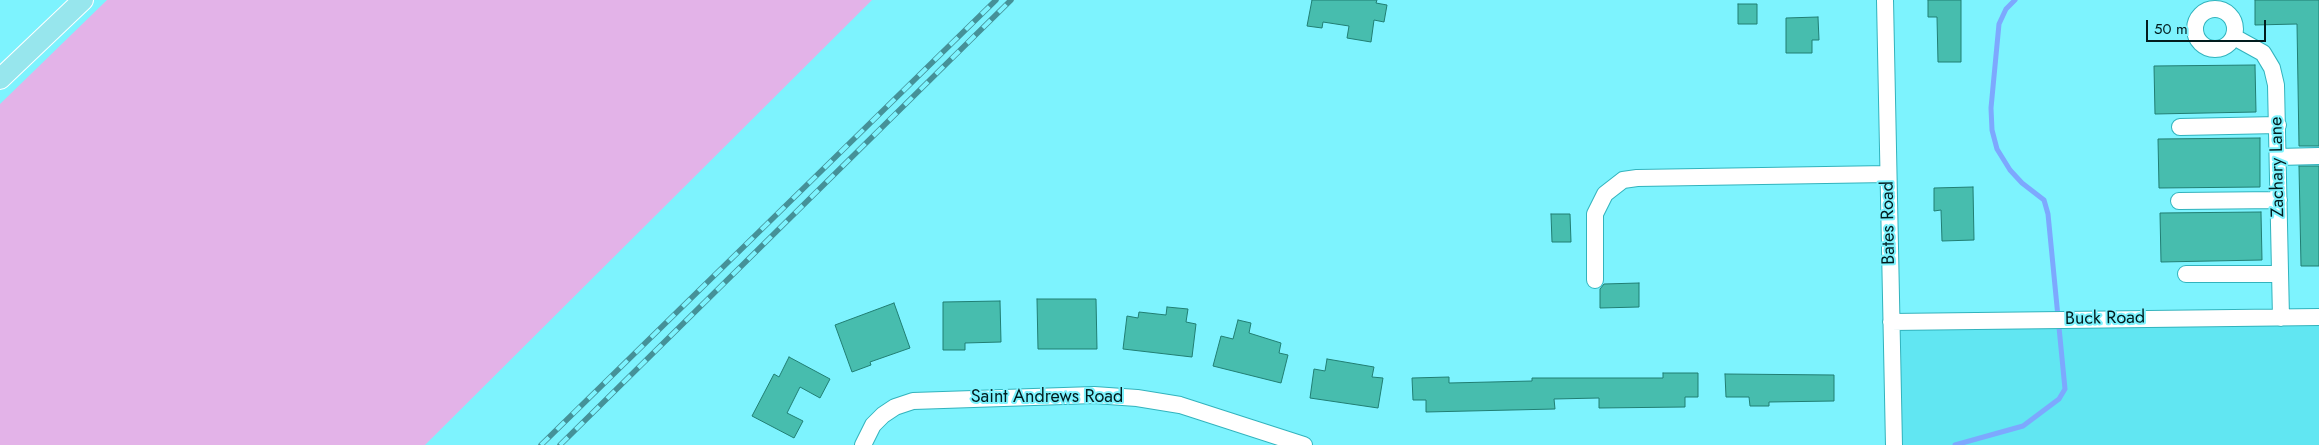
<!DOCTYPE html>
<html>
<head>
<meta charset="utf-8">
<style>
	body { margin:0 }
	#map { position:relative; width:2319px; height:445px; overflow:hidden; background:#7df3fe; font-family:Jost,sans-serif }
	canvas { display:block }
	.scale { position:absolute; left:2146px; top:20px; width:120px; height:22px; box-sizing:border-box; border:2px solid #021c1e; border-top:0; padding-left:6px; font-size:15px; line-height:18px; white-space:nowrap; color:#021c1e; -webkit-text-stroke:4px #7df3fe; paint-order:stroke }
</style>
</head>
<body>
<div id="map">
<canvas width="2319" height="445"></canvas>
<div class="scale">50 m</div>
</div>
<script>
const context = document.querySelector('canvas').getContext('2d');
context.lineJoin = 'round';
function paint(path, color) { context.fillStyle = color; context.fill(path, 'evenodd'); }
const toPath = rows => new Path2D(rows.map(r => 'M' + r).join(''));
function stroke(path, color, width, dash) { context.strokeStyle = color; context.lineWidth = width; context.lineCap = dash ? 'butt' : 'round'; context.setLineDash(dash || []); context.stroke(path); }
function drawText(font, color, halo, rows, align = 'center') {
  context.font = font + ' Jost,sans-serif'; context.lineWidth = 4; context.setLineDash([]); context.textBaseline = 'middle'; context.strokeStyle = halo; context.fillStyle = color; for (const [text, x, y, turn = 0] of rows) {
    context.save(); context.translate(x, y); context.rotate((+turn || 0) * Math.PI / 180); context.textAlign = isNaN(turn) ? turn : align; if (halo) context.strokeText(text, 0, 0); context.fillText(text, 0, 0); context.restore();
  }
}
const built = toPath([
	[2319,314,2319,445,1893,445,1892,322]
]);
const green = toPath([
	[107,0,872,0,425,445,0,445,0,104]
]);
const stream = toPath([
	[1955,445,2023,426,2059,399,2065,389,2048,214,2044,200,2022,183,2010,170,1997,149,1992,130,1991,108,1999,24,2006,9,2015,0]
]);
const building = toPath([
	[1312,0,1377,0,1376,3,1387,5,1384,22,1374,20,1371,42,1347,38,1349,26,1323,22,1322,28,1307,26,1312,0],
	[1928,0,1961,0,1961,62,1938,62,1937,17,1928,17,1928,0],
	[2255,0,2319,0,2319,146,2299,146,2297,24,2255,25,2255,0],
	[1738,4,1757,4,1757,24,1738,24,1738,4],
	[1818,17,1819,40,1812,40,1812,53,1786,53,1786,18,1818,17],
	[2255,65,2256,112,2155,114,2154,66,2255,65],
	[2260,138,2260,187,2159,188,2158,139,2260,138],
	[2299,166,2319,166,2319,266,2301,266,2299,166],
	[1973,187,1974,240,1942,241,1941,210,1934,211,1934,188,1973,187],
	[2261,212,2262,260,2161,262,2160,213,2261,212],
	[1551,214,1570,214,1571,242,1552,242,1551,214],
	[1639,283,1639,307,1600,308,1600,289,1604,284,1639,283],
	[1037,299,1096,299,1097,349,1038,349,1037,299],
	[1000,301,1001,342,965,343,965,350,943,350,943,302,1000,301],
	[894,303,910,348,870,362,871,365,852,372,835,325,894,303],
	[1167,307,1188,309,1186,322,1196,324,1192,357,1123,349,1127,316,1138,318,1139,312,1166,315,1167,307],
	[1238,320,1251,323,1249,333,1281,343,1279,353,1288,355,1281,383,1213,366,1221,336,1233,339,1238,320],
	[789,357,830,379,820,398,800,387,787,413,803,421,794,438,752,416,774,374,779,377,789,357],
	[1327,359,1374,367,1372,377,1383,378,1378,408,1310,398,1314,369,1325,371,1327,359],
	[1663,373,1698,373,1698,397,1685,397,1685,407,1599,408,1599,398,1554,399,1555,409,1426,412,1426,400,1413,400,1412,378,1449,377,1449,383,1532,381,1532,378,1663,378,1663,373],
	[1725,374,1834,375,1834,401,1769,402,1769,406,1750,406,1749,397,1726,397,1725,374]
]);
const minor = toPath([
	[1885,0,1894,445],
	'2195 29a20 20 0 1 1 40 0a20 20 0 1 1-40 0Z',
	[2234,37,2263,53,2272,68,2276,85,2281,318],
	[2180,127,2278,125],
	[2278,157,2319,156],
	[2179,201,2279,200],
	[2186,274,2280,274],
	[1595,280,1595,214,1605,194,1623,180,1637,178,1888,174],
	[1891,322,2319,317],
	[863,445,873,425,883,415,895,407,913,401,1094,395,1137,398,1180,405,1304,445]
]);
const major = toPath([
	[0,79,83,0]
]);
const rail = toPath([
	[541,445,996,0],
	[560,445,1011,0]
]);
const streetNames = [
	["Zachary Lane",2278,167,-91],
	["Bates Road",1889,223,-91],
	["Buck Road",2105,319,-1],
	["Saint Andrews Road",1047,398]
];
paint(built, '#61e6f2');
paint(green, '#e3b3e8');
stroke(stream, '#7da8fe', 5);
paint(building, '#47bdae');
stroke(building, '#217e73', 1);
stroke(minor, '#32b3bd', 18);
stroke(major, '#fff', 22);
stroke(minor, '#fff', 16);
stroke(major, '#97e6ed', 20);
stroke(rail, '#459198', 5.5);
stroke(rail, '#7df3fe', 4, [11]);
drawText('18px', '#021c1e', '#7df3fe', streetNames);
</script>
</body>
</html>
